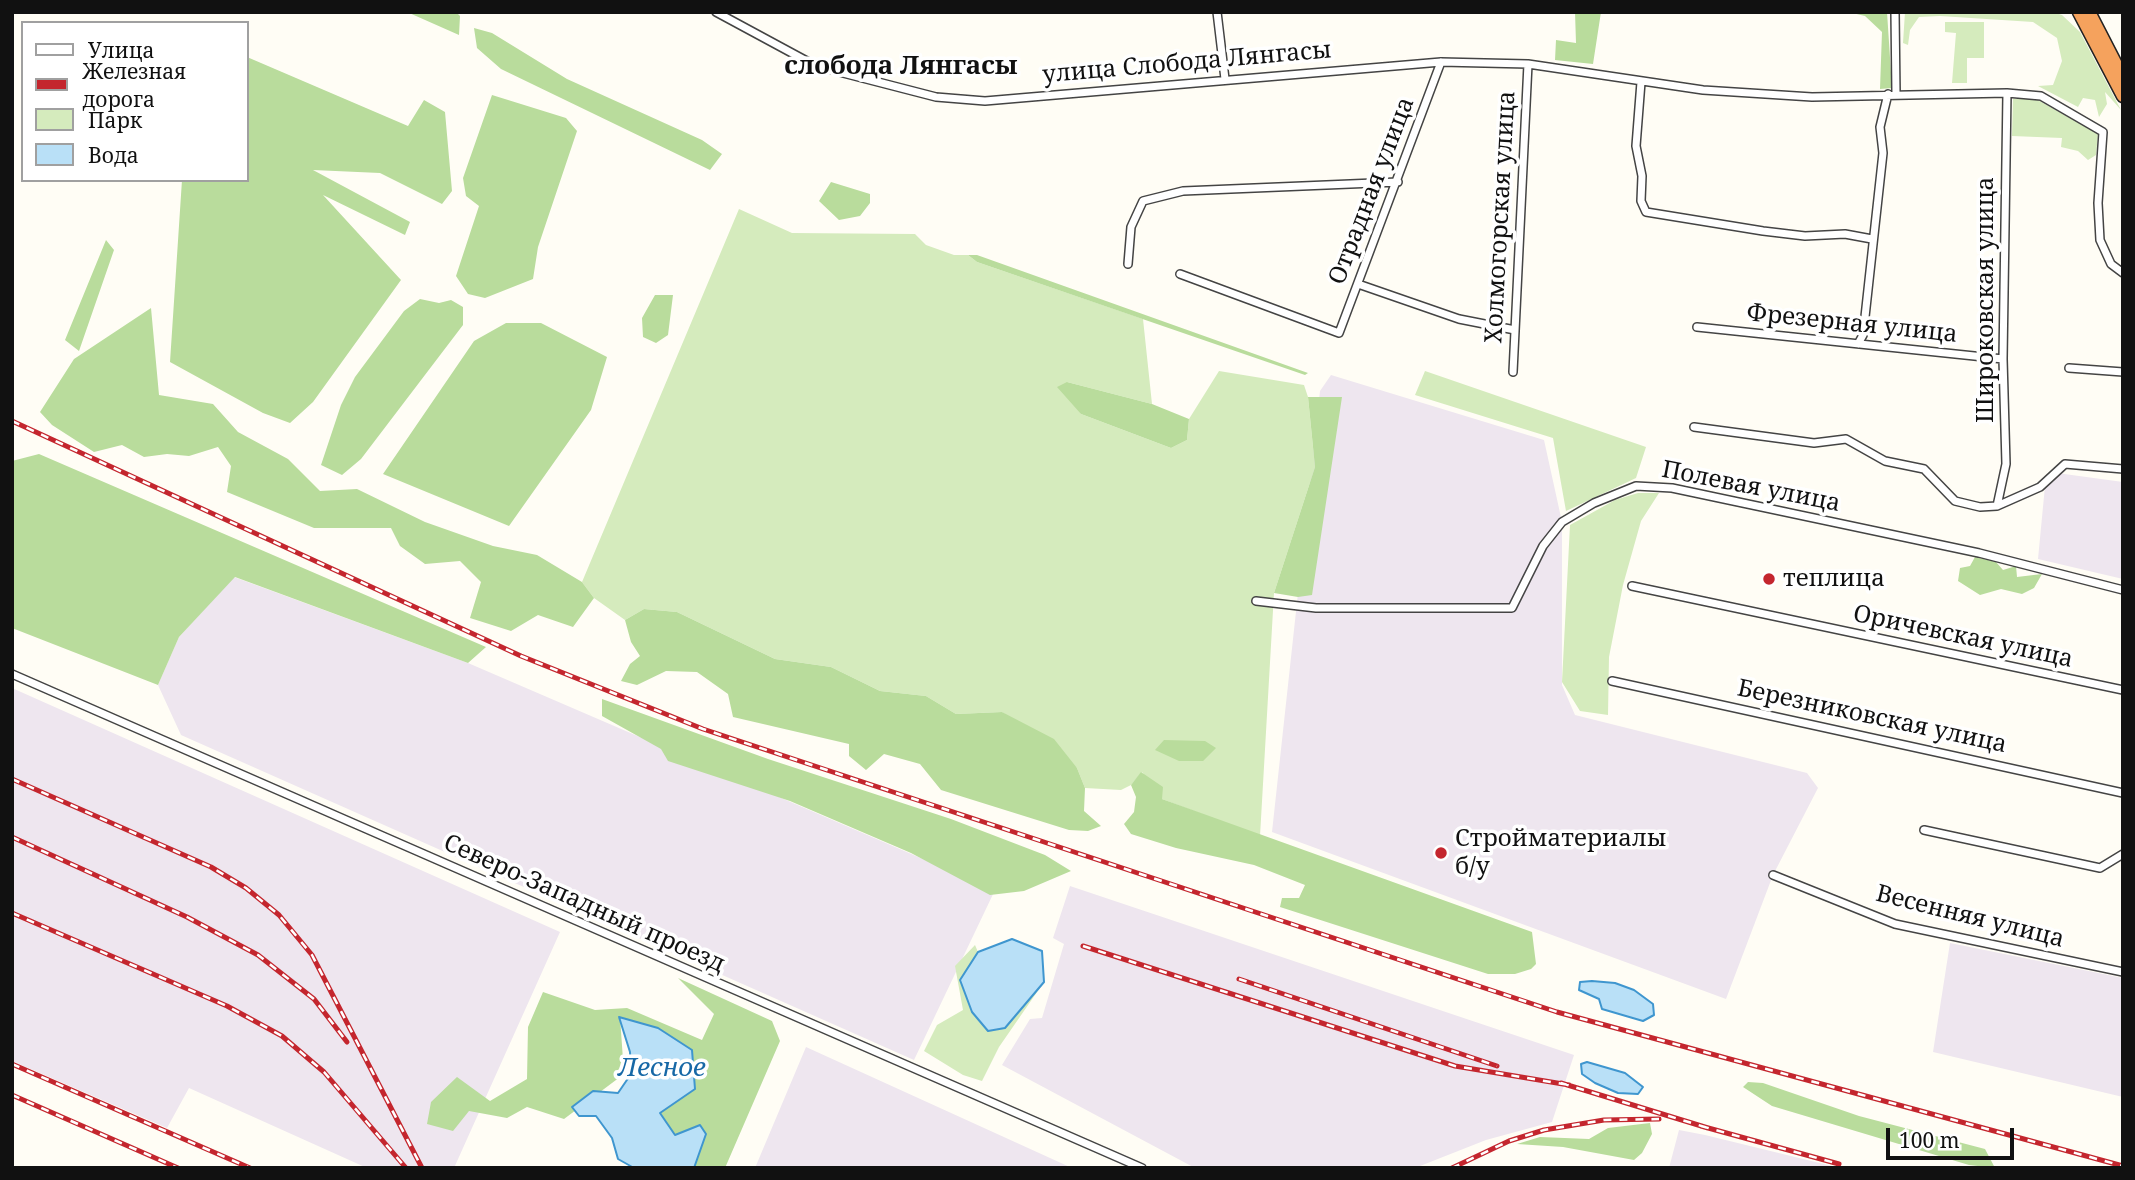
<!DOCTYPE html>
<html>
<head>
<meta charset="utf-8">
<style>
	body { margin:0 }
	#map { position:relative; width:2135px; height:1180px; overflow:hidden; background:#fffdf5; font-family:"Noto Serif",serif }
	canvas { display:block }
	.frame { position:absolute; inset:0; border:14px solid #111; pointer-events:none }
	.legend { position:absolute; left:21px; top:21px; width:228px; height:161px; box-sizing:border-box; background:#fff; border:2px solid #a0a0a0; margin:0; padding:9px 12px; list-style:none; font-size:21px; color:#111 }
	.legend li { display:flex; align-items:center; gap:14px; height:35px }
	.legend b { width:35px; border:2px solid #a0a0a0 }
	.scale { position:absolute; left:1886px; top:1128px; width:128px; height:32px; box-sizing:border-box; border:4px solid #111; border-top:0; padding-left:9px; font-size:21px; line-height:24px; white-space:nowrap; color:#111; -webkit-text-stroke:5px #fff; paint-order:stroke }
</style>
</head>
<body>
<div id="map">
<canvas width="2135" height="1180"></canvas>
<div class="frame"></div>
<ul class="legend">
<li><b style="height:9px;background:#fff"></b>Улица</li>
<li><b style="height:9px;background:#c4262e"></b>Железная дорога</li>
<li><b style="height:19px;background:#d5ebbd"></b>Парк</li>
<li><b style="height:19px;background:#b9e0f7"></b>Вода</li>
</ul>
<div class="scale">100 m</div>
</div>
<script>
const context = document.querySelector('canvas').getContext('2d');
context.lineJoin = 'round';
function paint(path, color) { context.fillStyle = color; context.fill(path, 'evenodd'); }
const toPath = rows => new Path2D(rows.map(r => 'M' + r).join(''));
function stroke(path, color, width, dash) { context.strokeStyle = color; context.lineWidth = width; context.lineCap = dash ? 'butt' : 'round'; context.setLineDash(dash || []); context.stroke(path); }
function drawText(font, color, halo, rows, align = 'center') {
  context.font = font + ' "Noto Serif",serif'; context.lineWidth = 7; context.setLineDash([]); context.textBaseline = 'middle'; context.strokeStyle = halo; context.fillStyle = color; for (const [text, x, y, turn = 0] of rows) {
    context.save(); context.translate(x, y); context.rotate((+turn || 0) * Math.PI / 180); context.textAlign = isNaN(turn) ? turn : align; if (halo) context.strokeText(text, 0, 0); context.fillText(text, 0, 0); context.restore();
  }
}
const industrial = toPath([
	[1331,375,1544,440,1562,522,1562,685,1575,715,1807,773,1818,788,1773,875,1726,999,1272,832,1320,391],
	[2057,473,2123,482,2123,579,2038,559,2045,486],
	[234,577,468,663,995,890,914,1060,181,735,158,685,179,637],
	[12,688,560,932,454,1168,367,1168,189,1088,167,1128,12,1061],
	[1070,886,1574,1055,1552,1122,1486,1140,1415,1168,1195,1168,1002,1065,1030,1019,1042,1018,1064,944,1053,938],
	[1950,943,2123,978,2123,1097,1933,1052],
	[806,1047,1072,1168,755,1168],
	[1679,1130,1705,1135,1840,1168,1669,1168]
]);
const green = toPath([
	[1905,12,2053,12,2062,15,2080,32,2121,110,2105,92,2107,104,2099,117,2095,100,2083,98,2078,107,2038,86,2053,85,2062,61,2057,38,2033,22,1940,16,1919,17,1910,30,1908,45,1903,43],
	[1945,22,1984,22,1984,58,1967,58,1967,83,1952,83,1956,33,1945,32],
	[2013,99,2036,99,2098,134,2096,155,2088,160,2078,151,2061,147,2062,138,2012,136],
	[739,209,792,233,915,234,926,245,954,255,968,255,977,262,1143,319,1152,404,1067,382,1081,414,1171,448,1187,440,1189,419,1219,371,1304,385,1308,397,1315,467,1274,593,1260,836,1162,799,1142,772,1131,785,1121,790,1085,788,1077,768,1002,712,956,714,926,696,880,691,831,667,775,659,677,612,644,609,625,620,594,598,582,582],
	[1425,371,1646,447,1636,478,1566,511,1553,438,1415,395],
	[1638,493,1659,493,1641,521,1623,585,1609,657,1608,715,1580,711,1562,682,1570,525,1615,500],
	[975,945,978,952,960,981,1005,1028,1044,982,999,1047,982,1081,963,1075,924,1051,937,1025,963,1010,955,966]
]);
const forest = toPath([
	[407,12,456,12,460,16,459,35],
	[1575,12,1601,12,1593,64,1555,60,1556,40,1576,43],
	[1848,12,1887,12,1892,88,1880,89,1882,32,1865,16],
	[474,28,492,33,567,79,702,140,722,154,710,170,501,69,477,48],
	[247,57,408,126,424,100,445,112,452,191,442,204,380,173,313,170,410,222,405,235,323,195,401,280,313,402,290,423,263,413,170,362,182,180,247,180],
	[492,95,566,118,577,131,538,247,533,279,485,298,468,294,456,276,479,206,466,196,463,178],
	[831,182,870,194,870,203,860,216,839,220,819,201],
	[106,240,114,250,79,351,65,340],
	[968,255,977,255,1308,373,1305,375,977,262],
	[655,295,673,295,668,335,656,343,643,337,642,318],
	[420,299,439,303,451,300,463,307,463,325,361,459,342,475,321,465,341,405,355,377,404,311],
	[151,308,159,395,213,404,238,432,288,459,320,491,357,489,425,522,493,546,537,555,582,582,594,598,573,627,538,615,511,631,470,618,481,582,460,561,425,564,400,546,391,528,314,528,227,492,231,466,218,447,189,456,167,454,144,457,122,445,94,452,52,425,40,412,74,359],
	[506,323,541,323,607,357,591,410,509,526,383,474,474,341],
	[1067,382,1152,404,1189,419,1187,440,1171,448,1081,414,1057,387],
	[1308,397,1342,397,1312,595,1298,597,1274,593,1315,467],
	[39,454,486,647,468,663,235,577,179,637,158,685,12,628,12,461],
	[1975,557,1996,562,2003,570,2016,566,2017,577,2042,574,2034,588,2022,594,2001,589,1980,595,1958,581,1960,568,1970,566],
	[644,609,677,612,775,659,831,667,880,691,926,696,956,714,1002,712,1054,739,1077,768,1085,788,1084,811,1101,826,1088,831,1069,830,941,790,920,764,884,754,866,770,849,756,849,744,733,717,728,694,697,672,666,671,637,685,621,681,630,664,640,656,631,642,625,620],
	[602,699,768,759,951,819,1045,855,1071,871,1024,891,990,895,911,853,790,801,668,761,661,749,602,716],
	[1164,740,1205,741,1216,748,1203,761,1179,761,1155,750],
	[1141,772,1163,787,1162,799,1532,932,1536,964,1531,969,1515,974,1488,974,1280,907,1282,898,1299,898,1305,885,1254,865,1176,848,1131,834,1124,824,1134,812,1136,797,1131,785],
	[678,978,772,1021,780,1041,725,1168,694,1168,705,1134,700,1125,675,1136,660,1112,620,1017,624,1074,564,1119,527,1107,507,1118,469,1111,453,1131,427,1124,431,1102,457,1077,490,1101,527,1079,528,1027,543,992,595,1010,627,1008,702,1040,714,1014],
	[1748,1082,1763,1083,1859,1116,1985,1149,1995,1168,1969,1165,1772,1106,1743,1087],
	[1650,1123,1652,1134,1642,1153,1634,1160,1563,1147,1517,1144,1540,1137,1589,1139,1608,1128]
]);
const water = toPath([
	[1012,939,1042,951,1044,982,1005,1028,988,1031,972,1012,960,980,978,952,1012,939],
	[1592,981,1615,983,1634,990,1653,1004,1654,1015,1643,1021,1602,1009,1599,999,1579,990,1580,982,1592,981],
	[619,1017,658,1028,692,1050,695,1089,660,1113,675,1135,700,1125,706,1134,694,1168,634,1168,618,1159,612,1138,596,1116,579,1116,572,1107,593,1091,618,1093,631,1074,630,1052,619,1017],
	[1587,1062,1625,1073,1643,1087,1638,1094,1618,1093,1595,1083,1582,1074,1581,1064,1587,1062]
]);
const street = toPath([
	[716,12,816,66,936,97,985,101,1441,62,1528,64,1703,90,1812,97,2007,93,2041,96,2103,132,2098,203,2100,240,2111,264,2123,273],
	[1217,12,1225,79],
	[1895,12,1896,94],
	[1641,82,1636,146,1642,176,1641,201,1646,212,1763,231,1805,236,1845,234,1872,239],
	[1128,264,1131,227,1143,201,1183,191,1398,182],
	[1180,274,1339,333,1441,62],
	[1358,284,1459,319,1515,330],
	[1697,327,2003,359],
	[1858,344,1863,335,1883,153,1880,127,1888,94],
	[2069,368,2123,372],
	[1513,372,1528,64],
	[1694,427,1814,443,1846,439,1885,461,1924,469,1955,501,1980,507,1997,506,2040,487,2065,464,2123,469],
	[1997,506,2006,464,2003,359,2007,93],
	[1632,586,2123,690],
	[1256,601,1316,608,1512,608,1543,546,1562,522,1594,503,1636,486,1672,488,1979,553,2123,590],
	[12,674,1142,1168],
	[1612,681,2123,793],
	[1924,830,2100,868,2123,854],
	[1773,875,1895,924,2123,972]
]);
const highway = toPath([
	[2079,12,2123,96],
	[2089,12,2123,78]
]);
const rail = toPath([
	[12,421,521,656,703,729,1557,1012,2123,1166],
	[12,779,211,867,246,888,279,915,312,955,422,1168],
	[12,837,187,917,258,955,314,999,347,1042],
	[12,913,227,1006,282,1036,324,1072,406,1168],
	[1083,946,1455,1066,1569,1085],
	[1239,979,1497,1066],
	[12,1064,250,1168],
	[1561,1083,1708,1128],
	[12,1095,178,1168],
	[1701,1126,1839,1164],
	[1452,1168,1509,1141,1544,1130,1604,1120,1659,1119]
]);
const markers = [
	[1769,579,7,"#c4262e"],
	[1441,853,7,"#c4262e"]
];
const streetNames = [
	["улица Слобода Лянгасы",1187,63,-5],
	["Отрадная улица",1372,191,-69],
	["Холмогорская улица",1501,217,-87],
	["Широковская улица",1986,300,-90],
	["Фрезерная улица",1852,324,6],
	["Полевая улица",1751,487,11],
	["Оричевская улица",1963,637,12],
	["Березниковская улица",1872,717,12],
	["Северо-Западный проезд",584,904,24],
	["Весенняя улица",1970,917,14]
];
const poiNames = [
	["теплица",1783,579],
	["Стройматериалы",1455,839],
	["б/у",1455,867]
];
const neighbourhoodNames = [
	["слобода Лянгасы",901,67]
];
const waterNames = [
	["Лесное",662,1069]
];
paint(industrial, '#eee6ef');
paint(green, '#d5ebbd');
paint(forest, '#b9dc9c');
paint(water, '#b9e0f7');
stroke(water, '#3f96cf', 2);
stroke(street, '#444', 10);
stroke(highway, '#222', 15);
stroke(street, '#fff', 7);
stroke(highway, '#f5a25d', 12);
stroke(rail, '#c4262e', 5);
stroke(rail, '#fff', 2.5, [8]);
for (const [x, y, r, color] of markers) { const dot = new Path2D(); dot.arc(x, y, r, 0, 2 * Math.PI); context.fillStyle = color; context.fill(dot); stroke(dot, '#fff', 2.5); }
drawText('24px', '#111', '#fff', streetNames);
drawText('24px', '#111', '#fff', poiNames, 'left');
drawText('bold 26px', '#111', '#fff', neighbourhoodNames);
drawText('italic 26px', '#1768a6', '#fff', waterNames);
</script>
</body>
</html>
